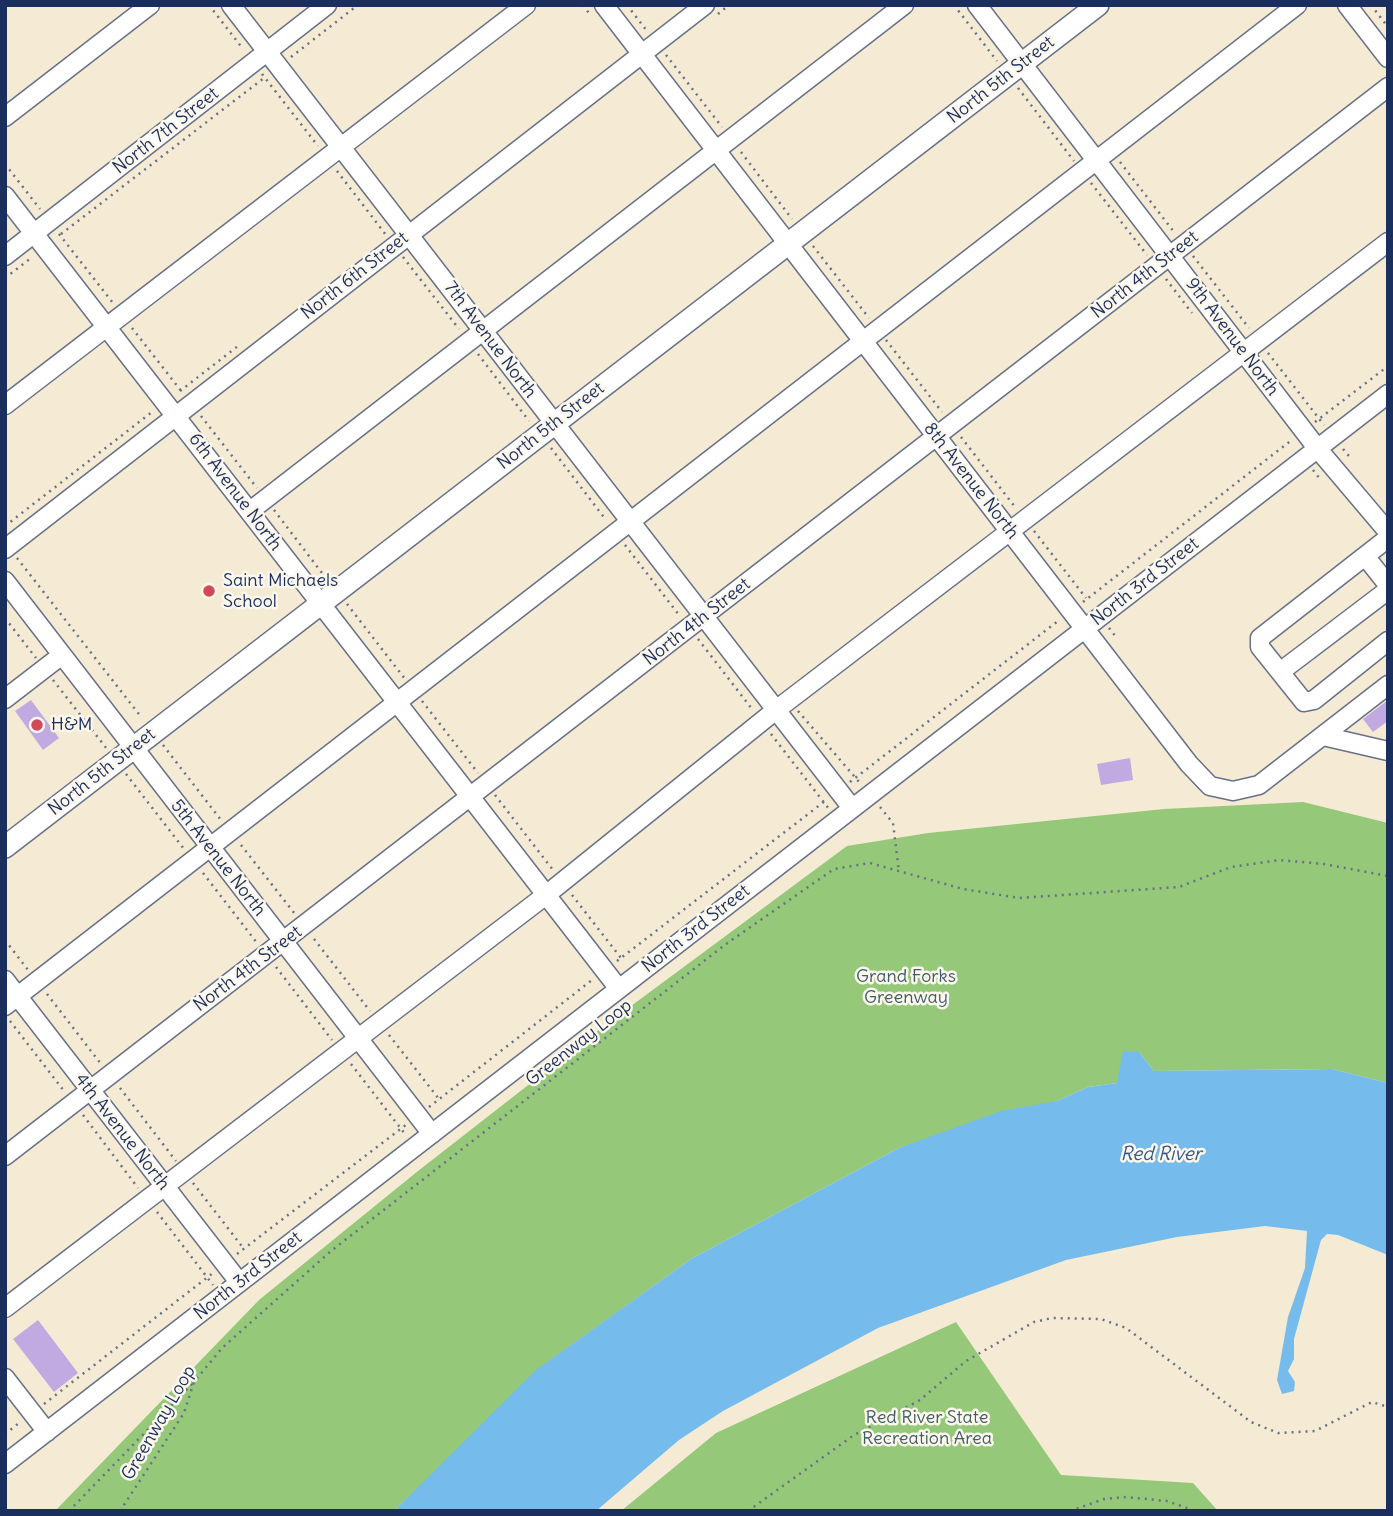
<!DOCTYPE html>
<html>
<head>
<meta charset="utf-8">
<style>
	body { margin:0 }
	#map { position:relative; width:1393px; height:1516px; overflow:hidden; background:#f5ebd5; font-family:Delius,sans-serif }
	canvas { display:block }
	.frame { position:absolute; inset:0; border:7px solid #1b2f5e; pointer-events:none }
</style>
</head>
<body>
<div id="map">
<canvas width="1393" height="1516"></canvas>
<div class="frame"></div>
</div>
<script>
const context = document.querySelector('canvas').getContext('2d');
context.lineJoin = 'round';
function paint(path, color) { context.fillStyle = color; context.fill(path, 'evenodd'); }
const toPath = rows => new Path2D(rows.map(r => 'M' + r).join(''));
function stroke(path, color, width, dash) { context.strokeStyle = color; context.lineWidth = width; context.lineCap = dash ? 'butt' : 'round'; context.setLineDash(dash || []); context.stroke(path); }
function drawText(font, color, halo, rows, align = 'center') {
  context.font = font + ' Delius,sans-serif'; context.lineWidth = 5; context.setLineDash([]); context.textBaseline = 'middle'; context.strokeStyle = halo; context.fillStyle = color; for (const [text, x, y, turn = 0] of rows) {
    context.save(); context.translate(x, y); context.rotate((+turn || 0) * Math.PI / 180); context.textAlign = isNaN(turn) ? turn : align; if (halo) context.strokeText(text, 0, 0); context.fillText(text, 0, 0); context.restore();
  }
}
const green = toPath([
	[1303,802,1388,823,1388,1083,1332,1069,1154,1071,1139,1052,1117,1083,1088,1087,1057,1101,899,1148,691,1259,552,1359,394,1511,55,1511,259,1300,418,1171,600,1029,847,846,928,833,1164,809],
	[956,1322,1061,1475,1193,1483,1218,1511,621,1511,716,1433]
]);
const water = toPath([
	[1123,1051,1139,1052,1154,1071,1332,1069,1388,1083,1388,1255,1338,1235,1327,1234,1321,1240,1294,1339,1294,1359,1288,1371,1295,1382,1294,1391,1282,1394,1277,1380,1288,1317,1305,1268,1307,1231,1265,1226,1177,1237,1066,1260,878,1328,723,1411,679,1440,596,1511,394,1511,536,1370,691,1259,899,1148,1001,1111,1057,1101,1088,1087,1117,1083]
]);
const building = toPath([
	[31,700,59,738,43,750,15,711],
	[1388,700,1388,721,1373,732,1363,719],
	[1130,758,1133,780,1101,785,1097,764],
	[38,1320,78,1373,54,1392,13,1339]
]);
const path = toPath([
	[209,5,243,49],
	[583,5,591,16],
	[627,5,647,31],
	[954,5,997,61],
	[1371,5,1388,27],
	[718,14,729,5],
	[666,55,722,127],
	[291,57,358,5],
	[262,74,318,146],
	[1018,88,1074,161],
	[741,152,792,219],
	[1120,162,1174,232],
	[5,164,40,209],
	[337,171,386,235],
	[1091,183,1147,255],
	[59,234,113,303],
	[61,234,264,78],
	[813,246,869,318],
	[1193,256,1249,328],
	[403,257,459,329],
	[5,278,31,258],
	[1166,279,1192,313],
	[132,328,182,392],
	[886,340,942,412],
	[1268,353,1324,425],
	[478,354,529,421],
	[180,391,238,346],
	[201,416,257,488],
	[1315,422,1388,366],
	[961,437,1015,507],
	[551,448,606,520],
	[1343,449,1349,456],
	[1313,470,1320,479],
	[274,510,325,577],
	[5,526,152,412],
	[1034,531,1086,598],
	[625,545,679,615],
	[17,558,142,718],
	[1083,602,1293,439],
	[347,604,405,679],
	[5,618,36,658],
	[1109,628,1116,637],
	[698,639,752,709],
	[53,680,107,749],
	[422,701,478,773],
	[798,711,860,783],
	[771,734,829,809],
	[163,745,221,820],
	[126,774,184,849],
	[850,782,1058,621],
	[495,795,553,870],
	[880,807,893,823,899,872],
	[241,845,295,914],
	[203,873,257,943],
	[572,895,621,958],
	[314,939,370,1011],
	[5,940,28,970],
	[617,961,825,801],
	[276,967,332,1040],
	[47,994,101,1064],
	[10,1021,64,1091],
	[389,1035,439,1099],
	[351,1064,405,1134],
	[120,1088,176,1161],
	[429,1107,592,980],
	[83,1115,138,1188],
	[193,1183,244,1249],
	[157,1212,213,1285],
	[237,1254,407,1124],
	[44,1404,213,1273],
	[5,1434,19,1423],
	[69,1511,192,1384],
	[120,1511,184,1413,194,1382,222,1348,331,1251,726,944,834,869,870,863,963,889,1019,898,1179,887,1231,867,1279,860,1324,864,1388,876],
	[748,1511,854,1435,920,1400,966,1361,1034,1322,1052,1318,1101,1319,1126,1328,1251,1422,1278,1433,1315,1431,1372,1402,1388,1407],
	[1070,1511,1104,1499,1126,1497,1167,1501,1195,1511]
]);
const minor = toPath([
	[231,5,852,808],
	[604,5,1189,764,1210,786,1233,791,1259,785,1388,685],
	[977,5,1317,448,1388,532],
	[1347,5,1388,58],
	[5,117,150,5],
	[5,196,619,989],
	[5,256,327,5],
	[5,405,526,5],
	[250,511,904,5],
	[1388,538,1260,638,1260,647,1304,702,1314,700,1388,641],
	[5,549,705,5],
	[1365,556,1388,585],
	[5,581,432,1134],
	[1280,672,1388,590],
	[5,699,62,655],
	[1323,736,1388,751],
	[5,980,239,1282],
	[5,1006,1297,5],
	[5,1156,1388,87],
	[5,1308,546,895,776,710,1388,242],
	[5,1378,47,1432],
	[5,1464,1388,394]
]);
const major = toPath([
	[5,847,1098,5]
]);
const markers = [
	[209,591,7,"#d1495b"],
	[37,725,7,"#d1495b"]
];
const streetNames = [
	["North 5th Street",1001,80,-38],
	["North 7th Street",166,131,-38],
	["North 4th Street",1145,275,-38],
	["North 6th Street",355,276,-38],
	["9th Avenue North",1232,337,53],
	["7th Avenue North",490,340,53],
	["North 5th Street",551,426,-38],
	["8th Avenue North",971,481,52],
	["6th Avenue North",235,492,53],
	["North 3rd Street",1145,582,-38],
	["North 4th Street",697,622,-38],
	["North 5th Street",102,772,-38],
	["5th Avenue North",218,858,52],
	["North 3rd Street",696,929,-38],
	["North 4th Street",248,969,-37],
	["Greenway Loop",579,1043,-38],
	["4th Avenue North",122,1132,52],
	["North 3rd Street",248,1276,-38],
	["Greenway Loop",159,1423,-60]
];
const poiNames = [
	["Saint Michaels",223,581],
	["School",223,602],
	["H&M",51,725]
];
const parkNames = [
	["Grand Forks",906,977],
	["Greenway",906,998],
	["Red River State",927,1418],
	["Recreation Area",927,1439]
];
const waterNames = [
	["Red River",1161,1155]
];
paint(green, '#95c878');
paint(water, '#75bcec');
paint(building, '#c1aae1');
stroke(minor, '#677188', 21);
stroke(major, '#677188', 24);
stroke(path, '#677188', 2.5, [2, 5]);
stroke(minor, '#fff', 18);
stroke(major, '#fff', 21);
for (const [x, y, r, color] of markers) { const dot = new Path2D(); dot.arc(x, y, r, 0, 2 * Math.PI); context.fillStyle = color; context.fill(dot); stroke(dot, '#fbf7ec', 2.5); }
drawText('18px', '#1b2f5e', '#fbf7ec', streetNames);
drawText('18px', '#1b2f5e', '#fbf7ec', poiNames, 'left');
drawText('18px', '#405d66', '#fbf7ec', parkNames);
drawText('italic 19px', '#365989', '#fbf7ec', waterNames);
</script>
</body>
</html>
